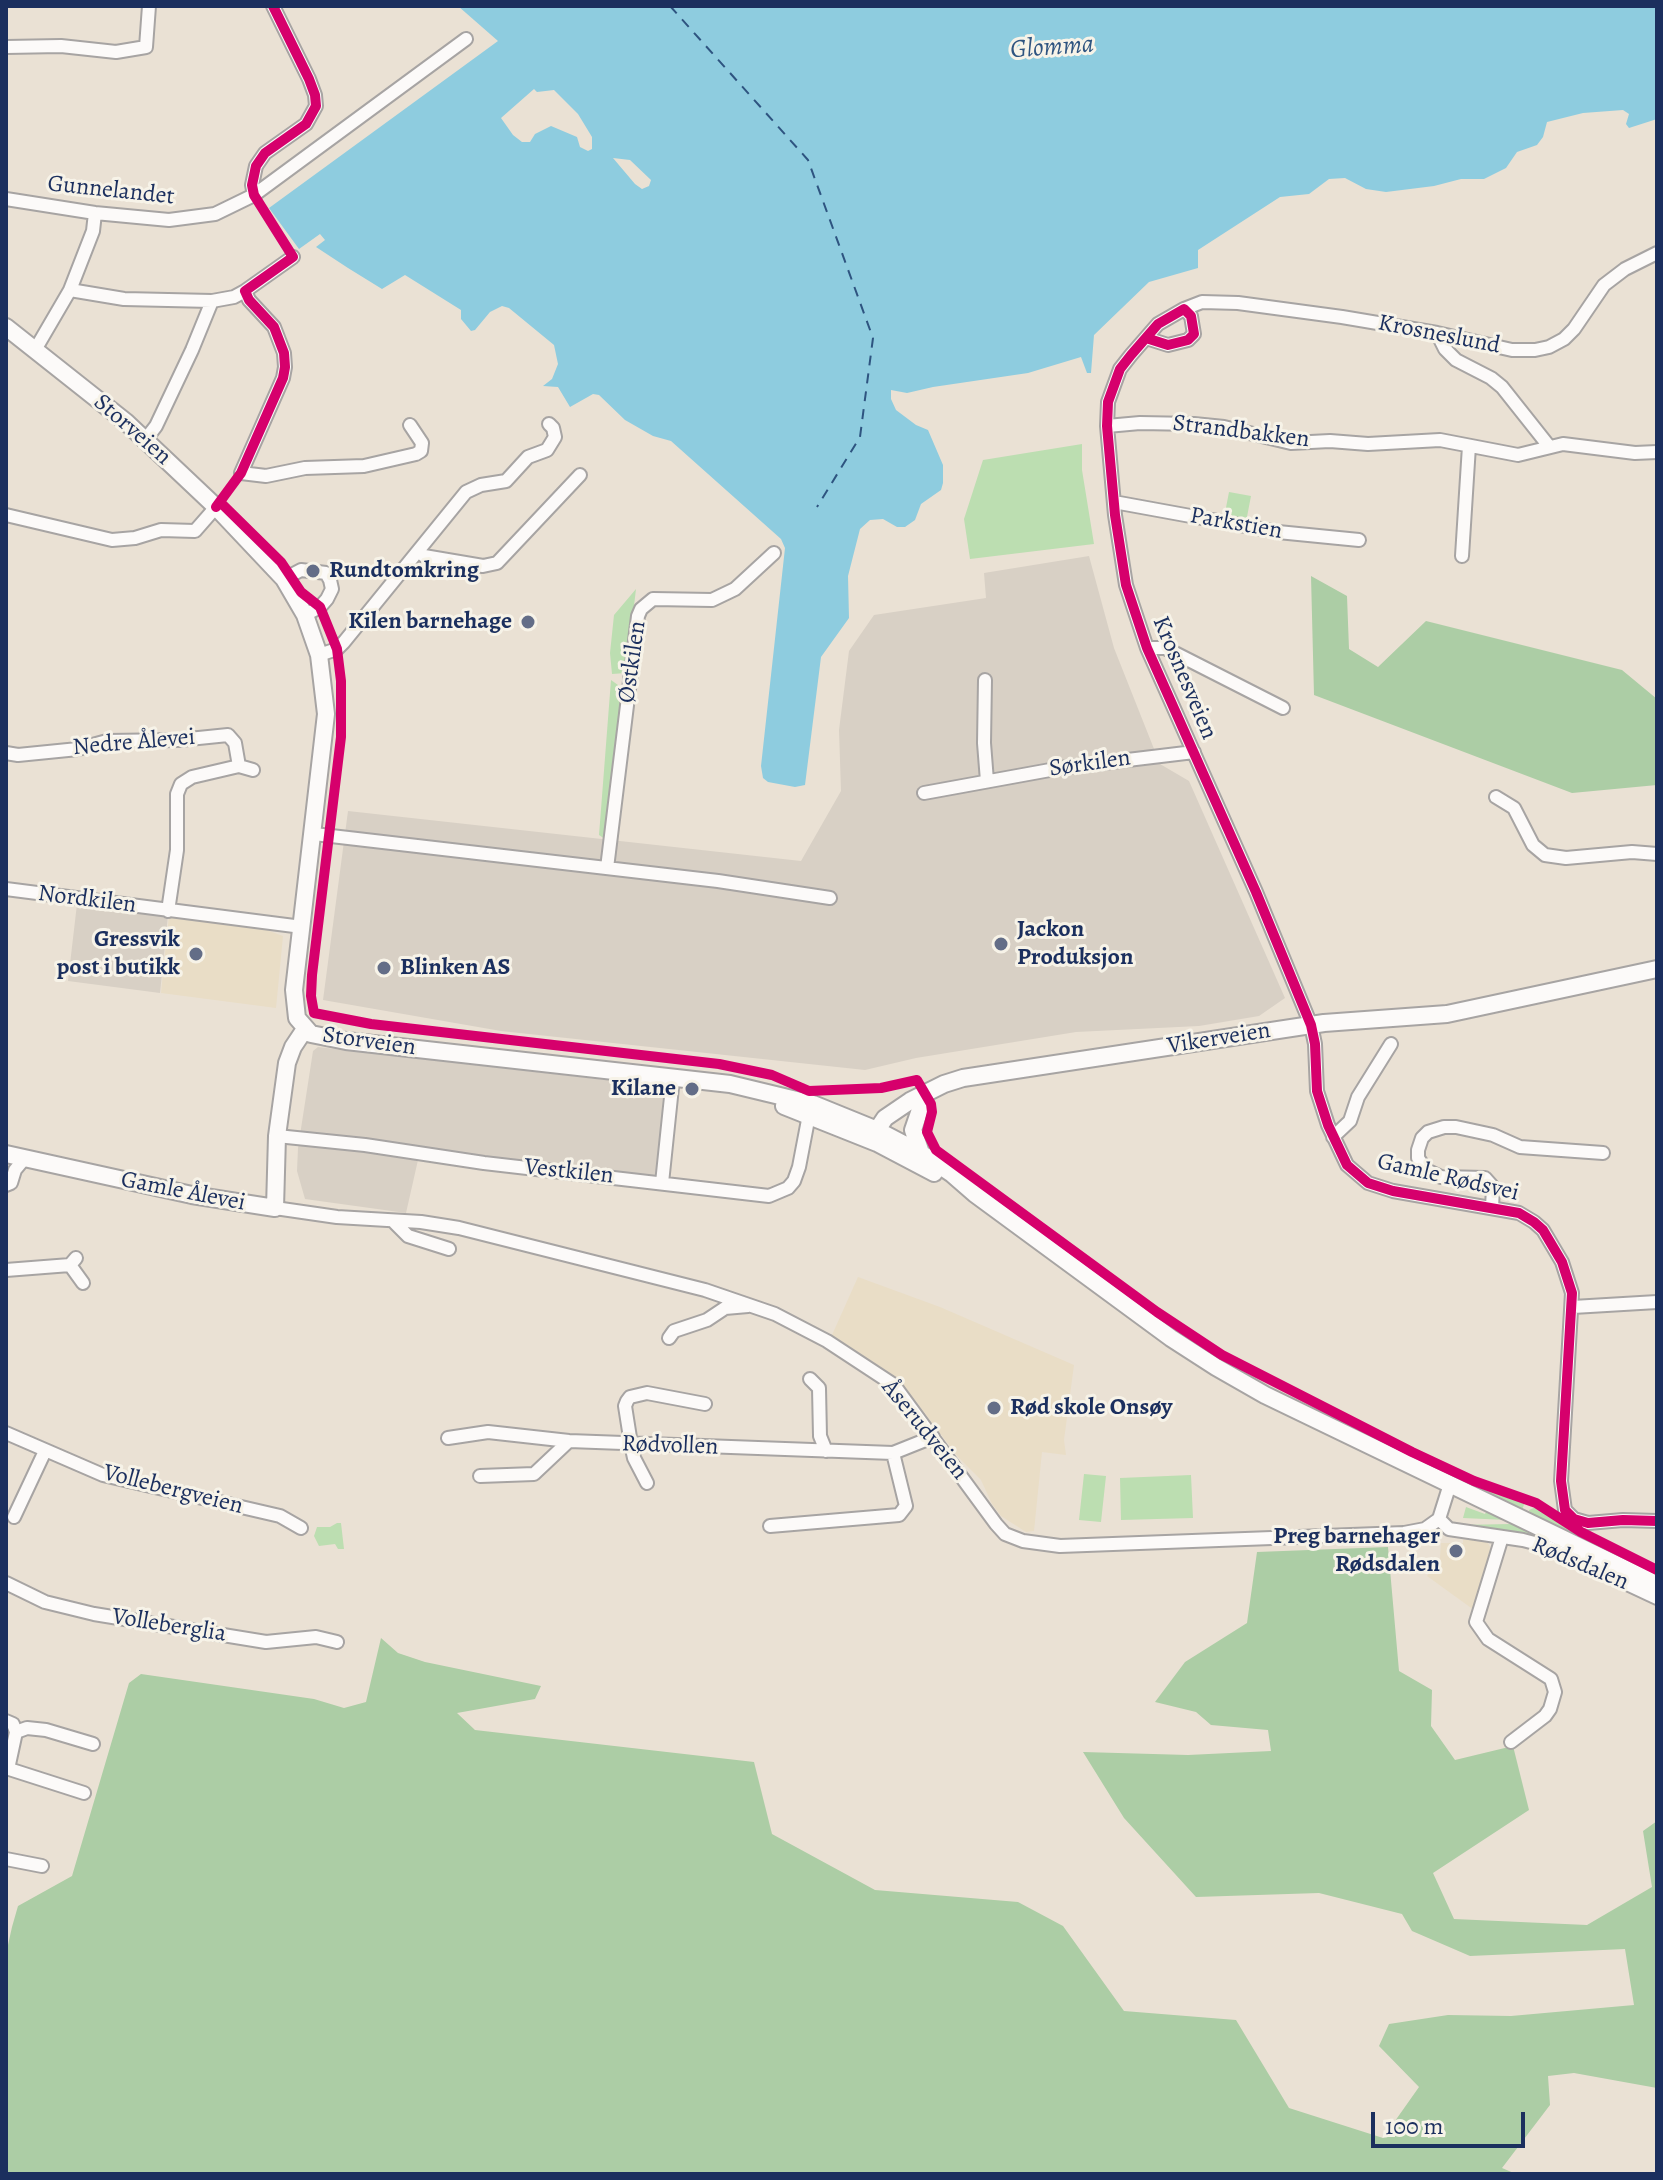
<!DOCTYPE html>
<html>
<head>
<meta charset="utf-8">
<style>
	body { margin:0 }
	#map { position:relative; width:1663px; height:2180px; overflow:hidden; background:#eae1d4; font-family:Alegreya,serif }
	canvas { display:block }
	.frame { position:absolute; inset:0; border:8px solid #1b2f5e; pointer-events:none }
	.scale { position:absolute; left:1371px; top:2112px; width:154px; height:36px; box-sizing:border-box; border:4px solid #1b2f5e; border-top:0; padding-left:10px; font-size:24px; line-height:28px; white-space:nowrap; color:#1b2f5e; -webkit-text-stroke:6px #f7f3e8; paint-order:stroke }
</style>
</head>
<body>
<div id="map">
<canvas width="1663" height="2180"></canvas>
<div class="frame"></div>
<div class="scale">100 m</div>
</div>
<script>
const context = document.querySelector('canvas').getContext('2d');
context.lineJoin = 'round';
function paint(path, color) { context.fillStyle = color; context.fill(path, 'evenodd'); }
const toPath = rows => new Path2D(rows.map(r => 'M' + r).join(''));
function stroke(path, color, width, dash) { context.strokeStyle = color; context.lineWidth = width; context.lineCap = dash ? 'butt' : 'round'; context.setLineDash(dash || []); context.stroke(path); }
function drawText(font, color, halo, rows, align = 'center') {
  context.font = font + ' Alegreya,serif'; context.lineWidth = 6; context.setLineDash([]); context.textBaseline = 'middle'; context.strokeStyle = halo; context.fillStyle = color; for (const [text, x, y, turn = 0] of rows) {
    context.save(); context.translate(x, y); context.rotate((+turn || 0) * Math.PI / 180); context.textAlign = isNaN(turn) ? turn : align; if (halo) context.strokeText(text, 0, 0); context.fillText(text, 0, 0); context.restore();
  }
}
const built = toPath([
	[169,915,253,925,283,936,276,1008,161,993],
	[858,1277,940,1307,1074,1365,1064,1440,1066,1455,1042,1452,1034,1531,1026,1532,1001,1516,992,1504,981,1480,958,1457,899,1379,832,1335],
	[1463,1539,1487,1541,1492,1551,1474,1610,1427,1576,1440,1558,1441,1543,1463,1543]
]);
const industrial = toPath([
	[1089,556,1114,648,1160,764,1189,781,1285,998,1259,1016,1199,1026,1076,1032,916,1058,865,1070,501,1031,323,1000,348,811,801,861,841,791,839,730,849,651,874,615,986,598,984,573],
	[77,904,168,915,160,993,68,981],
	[318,1047,650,1085,663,1097,660,1143,654,1189,418,1160,406,1213,305,1199,297,1171,298,1148,313,1051]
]);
const green = toPath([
	[1082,444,1082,470,1094,544,970,559,964,519,983,460],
	[1229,492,1251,496,1246,522,1224,518],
	[636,589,626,673,612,674,610,653,614,615],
	[611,680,625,690,605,839,599,835],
	[1412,1456,1485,1488,1518,1499,1525,1502,1522,1510,1412,1459],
	[1084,1474,1106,1476,1101,1522,1079,1520],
	[1191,1475,1193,1518,1121,1520,1120,1478],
	[1466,1507,1485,1514,1486,1512,1502,1515,1604,1569,1458,1525,1511,1524,1507,1520,1463,1518],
	[1536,1507,1582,1536,1625,1556,1603,1551,1531,1516,1529,1510],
	[337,1523,341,1523,344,1549,338,1549,335,1544,319,1546,314,1536,317,1527,330,1527]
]);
const forest = toPath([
	[1311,576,1347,596,1349,649,1378,667,1426,621,1622,670,1657,699,1657,785,1572,793,1314,695],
	[1388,1547,1399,1671,1432,1690,1431,1726,1455,1760,1513,1746,1529,1810,1433,1873,1454,1919,1587,1925,1652,1887,1643,1831,1657,1821,1657,2088,1574,2073,1548,2076,1550,2105,1502,2168,1516,2174,6,2174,6,1954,12,1927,18,1906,72,1876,129,1683,141,1674,314,1699,344,1708,366,1702,381,1638,398,1653,425,1662,541,1686,535,1699,457,1713,475,1730,754,1762,772,1834,875,1890,1018,1902,1063,1926,1124,2011,1236,2020,1289,2108,1383,2138,1419,2087,1379,2046,1389,2024,1448,2015,1511,2016,1634,2005,1625,1949,1470,1956,1412,1931,1402,1914,1319,1893,1196,1897,1124,1818,1083,1752,1188,1755,1271,1751,1268,1730,1211,1725,1196,1712,1155,1702,1185,1662,1247,1623,1257,1552]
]);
const water = toPath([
	[458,6,1657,6,1657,119,1629,128,1626,124,1629,114,1623,110,1583,113,1547,122,1543,137,1537,145,1517,152,1506,168,1484,179,1461,179,1434,186,1386,192,1366,189,1345,178,1329,179,1309,194,1280,197,1198,250,1198,268,1149,282,1094,335,1091,373,1087,373,1081,357,1028,373,933,387,907,393,891,390,891,399,896,410,916,425,928,430,943,465,943,483,941,490,921,504,915,520,905,527,897,527,883,519,870,520,860,529,848,576,849,618,821,657,805,785,795,787,768,782,763,778,761,766,785,548,781,539,671,441,653,436,625,420,599,395,593,394,570,407,558,387,543,386,552,379,558,364,554,345,509,308,502,306,490,312,475,330,471,331,461,319,461,310,405,275,382,289,348,268,316,247,325,240,320,234,299,249,269,208,498,41],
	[534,89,537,92,554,90,578,114,592,137,592,149,588,151,580,147,577,137,551,126,535,134,530,142,522,142,513,135,501,118],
	[613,158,630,160,651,180,649,186,642,189,635,184]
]);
const ferry = toPath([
	[670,6,808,160,873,338,860,437,817,507]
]);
const minor = toPath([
	[6,47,61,46,116,52,146,47,149,6],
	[254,195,252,185,256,166,265,153,306,124,316,106,315,95,309,79,273,6],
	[6,199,95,213,169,220,215,214,254,195,466,39],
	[70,290,124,299,212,301,234,297,245,291,293,257],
	[245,291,249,300,274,327,284,353,285,367,283,378,241,473,266,476,305,468,364,466,416,454,421,451,422,443,410,425],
	[1184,309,1202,302,1238,303,1342,317,1437,333,1512,350,1535,350,1549,347,1564,339,1574,329,1604,285,1625,269,1657,253],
	[1437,333,1445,349,1456,360,1491,378,1502,387,1548,445],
	[1146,338,1168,345,1188,340,1194,334,1191,316,1184,309,1158,324,1131,355,1120,369,1108,402,1107,426,1115,515,1126,585,1147,648,1256,892,1311,1025,1315,1044,1317,1091,1328,1125,1347,1165,1368,1183,1393,1191,1519,1213,1534,1222,1543,1230,1562,1262,1572,1293,1561,1481,1565,1510,1574,1519,1588,1523,1623,1520,1657,1521],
	[35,350,70,290,93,231,95,213],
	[1107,426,1140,423,1194,424,1224,427,1291,443,1330,441,1368,444,1440,440,1518,455,1563,444,1635,453,1657,452],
	[146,439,156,426,192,350,212,301],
	[1114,502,1278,532,1359,540],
	[6,515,112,540,135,538,161,530,195,531,216,507],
	[418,551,424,556,483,566,497,563,580,475],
	[1462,556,1469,446],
	[284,579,301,570,326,573,330,580,332,589,327,599,320,607,305,615],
	[1147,648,1165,648,1283,708],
	[319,655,337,649,344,642,466,492,481,485,506,481,528,457,547,450,555,437,553,428,549,424],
	[985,680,984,743,987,781],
	[6,753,18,755,78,749,107,741,179,740,228,735,235,743,239,766],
	[924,793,1061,768,1194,752],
	[1496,797,1514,808,1533,845,1545,855,1566,858,1632,852,1657,854],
	[314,834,718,881,830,898],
	[607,868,638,616,641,609,653,599,712,600,735,589,774,553],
	[6,889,302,927],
	[168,911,177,850,177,794,181,784,192,777,239,766,253,770],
	[277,1136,365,1145,484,1163,769,1196,788,1188,794,1181,799,1167,808,1120],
	[1333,1137,1350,1121,1358,1097,1391,1044],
	[662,1183,673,1078],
	[6,1185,11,1183,15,1170,25,1158],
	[275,1208,337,1217,421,1222,459,1228,705,1290,775,1314,827,1341,894,1385,996,1524,1005,1534,1023,1541,1060,1546,1404,1533,1425,1529,1439,1519,1450,1484],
	[1492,1208,1493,1187,1485,1178,1441,1177,1426,1170,1418,1158,1418,1150,1422,1138,1428,1132,1444,1127,1456,1127,1493,1135,1520,1147,1603,1153],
	[393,1221,408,1236,449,1249],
	[70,1265,83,1283],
	[6,1270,70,1265,76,1258],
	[1573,1307,1657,1302],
	[669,1338,674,1331,707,1320,725,1308,748,1306],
	[810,1379,819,1388,820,1436,826,1451],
	[6,1433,103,1475,280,1516,301,1528],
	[448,1438,488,1432,569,1441,893,1453,933,1437],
	[480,1476,534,1474,569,1441],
	[647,1483,634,1458,631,1444,625,1406,627,1401,630,1397,647,1393,705,1404],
	[14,1517,45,1451],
	[1439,1519,1449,1529,1523,1540,1546,1546,1657,1598],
	[770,1526,899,1515,906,1506,893,1453],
	[1502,1537,1476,1622,1488,1639,1551,1679,1555,1692,1550,1709,1545,1716,1511,1742],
	[6,1583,45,1602,94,1614,266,1642,316,1637,337,1642],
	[6,1721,13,1724,16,1732,8,1769],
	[16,1732,27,1728,46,1730,93,1744],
	[6,1768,84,1793],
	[6,1859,42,1866]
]);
const major = toPath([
	[6,327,126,422,216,507,284,579,305,615,319,655,326,714,294,990,297,1018,311,1034,346,1041,730,1084,813,1104,877,1130,921,1153,952,1174,975,1194,1171,1338,1216,1367,1265,1395,1657,1584],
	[784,1106,877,1143,934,1173],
	[877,1143,877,1130,885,1118,910,1101,944,1084,963,1078,1324,1023,1447,1014,1657,969],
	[921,1153,913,1130,925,1095],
	[6,1154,192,1195,275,1208,277,1136,287,1063,293,1047,305,1029]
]);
const cycleway = toPath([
	[1146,338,1168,345,1188,340,1194,334,1191,316,1184,309,1158,324,1131,355,1120,369,1108,402,1107,426,1115,515,1126,585,1147,648,1256,892,1311,1025,1315,1044,1317,1091,1328,1125,1347,1165,1368,1183,1393,1191,1519,1213,1534,1222,1543,1230,1562,1262,1572,1293,1561,1481,1565,1510,1574,1519,1588,1523,1623,1520,1657,1521],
	[220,502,281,562,301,592,320,607,337,649,341,681,341,737,312,975,311,996,314,1013,371,1024,719,1064,772,1075,809,1091,881,1088,917,1080,931,1104,932,1112,927,1132,936,1150,1157,1312,1222,1355,1412,1452,1474,1481,1536,1503,1581,1532,1657,1570],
	[216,507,241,473,283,378,285,367,284,353,274,327,249,300,245,291,293,257,254,195,252,185,256,166,265,153,306,124,316,106,315,95,309,79,273,6]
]);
const markers = [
	[313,571,8,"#636d87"],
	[528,622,8,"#636d87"],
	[1001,944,8,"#636d87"],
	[196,954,8,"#636d87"],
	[384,968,8,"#636d87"],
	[692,1089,8,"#636d87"],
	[994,1408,8,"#636d87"],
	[1456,1551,8,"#636d87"]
];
const streetNames = [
	["Gunnelandet",111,191,6],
	["Krosneslund",1439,335,11],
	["Storveien",132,430,41],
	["Strandbakken",1241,432,7],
	["Parkstien",1236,524,10],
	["Østkilen",633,662,-82],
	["Krosnesveien",1184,678,67],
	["Nedre Ålevei",134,743,-5],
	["Sørkilen",1090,764,-8],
	["Nordkilen",87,900,7],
	["Vikerveien",1219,1039,-9],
	["Storveien",369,1042,8],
	["Vestkilen",569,1172,6],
	["Gamle Rødsvei",1448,1178,13],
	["Gamle Ålevei",183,1192,11],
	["Åserudveien",924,1430,51],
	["Rødvollen",670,1446,2],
	["Vollebergveien",173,1490,14],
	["Rødsdalen",1580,1564,23],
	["Volleberglia",169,1626,9]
];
const poiNames = [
	["Rundtomkring",329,571],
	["Kilen barnehage",512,622,"right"],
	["Jackon",1017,930],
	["Produksjon",1017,958],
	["Gressvik",180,940,"right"],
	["post i butikk",180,968,"right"],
	["Blinken AS",400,968],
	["Kilane",676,1089,"right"],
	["Rød skole Onsøy",1010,1408],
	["Preg barnehager",1440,1537,"right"],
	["Rødsdalen",1440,1565,"right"]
];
const waterNames = [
	["Glomma",1052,48,-4]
];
paint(built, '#e9ddc6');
paint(industrial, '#d8d0c5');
paint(green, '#bcdeb1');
paint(forest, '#accda5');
paint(water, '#8eccdf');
stroke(ferry, '#2e5480', 2, [10, 8]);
stroke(minor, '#a7a4a3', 16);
stroke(major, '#a7a4a3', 20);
stroke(minor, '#fcfaf9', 12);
stroke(major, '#fcfaf9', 16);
stroke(cycleway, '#d6006c', 10);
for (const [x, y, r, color] of markers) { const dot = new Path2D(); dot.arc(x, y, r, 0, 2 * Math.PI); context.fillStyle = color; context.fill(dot); stroke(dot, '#f7f3e8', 3); }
drawText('24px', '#1b2f5e', '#f7f3e8', streetNames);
drawText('bold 24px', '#1b2f5e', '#f7f3e8', poiNames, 'left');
drawText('italic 26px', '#2e5480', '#f7f3e8', waterNames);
</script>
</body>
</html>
